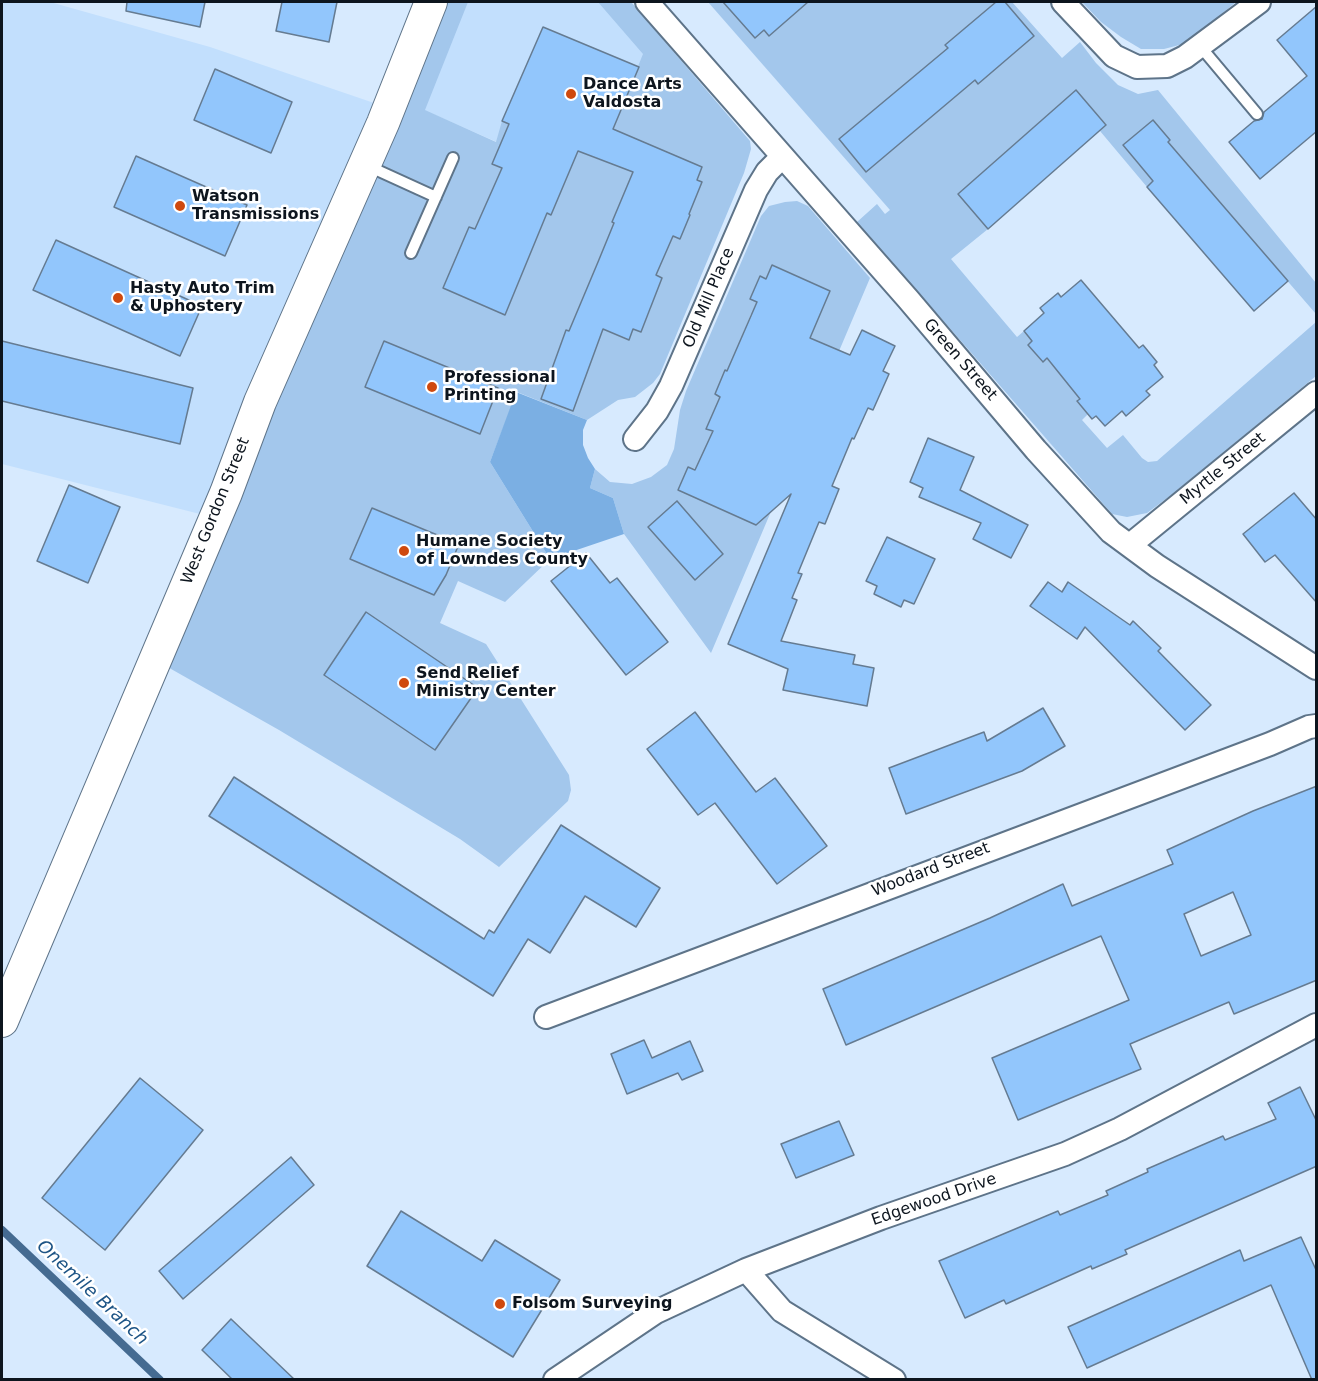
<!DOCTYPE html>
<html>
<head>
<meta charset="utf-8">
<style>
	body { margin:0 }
	#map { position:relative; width:1318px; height:1381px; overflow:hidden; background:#d7eafe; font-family:"DejaVu Sans",sans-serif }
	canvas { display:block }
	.frame { position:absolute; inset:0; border:3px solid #0d151e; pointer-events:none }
</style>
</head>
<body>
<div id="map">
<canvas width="1318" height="1381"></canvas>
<div class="frame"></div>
</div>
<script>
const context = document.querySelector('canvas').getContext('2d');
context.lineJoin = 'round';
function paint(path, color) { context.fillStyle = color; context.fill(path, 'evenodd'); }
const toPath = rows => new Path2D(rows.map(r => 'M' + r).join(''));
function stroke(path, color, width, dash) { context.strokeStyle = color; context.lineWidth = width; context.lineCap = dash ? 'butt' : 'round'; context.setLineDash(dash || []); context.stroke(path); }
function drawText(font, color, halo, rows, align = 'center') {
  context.font = font + ' "DejaVu Sans",sans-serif'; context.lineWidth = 5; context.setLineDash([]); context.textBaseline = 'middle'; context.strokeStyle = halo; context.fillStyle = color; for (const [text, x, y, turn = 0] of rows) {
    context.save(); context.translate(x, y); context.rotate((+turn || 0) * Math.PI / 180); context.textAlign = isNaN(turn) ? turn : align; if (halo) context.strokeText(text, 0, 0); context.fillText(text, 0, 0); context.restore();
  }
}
const built = toPath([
	[2,2,50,2,210,47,374,103,200,514,2,464],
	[443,2,631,2,664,40,602,188,401,100]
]);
const green = toPath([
	[443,2,468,2,425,110,496,142,502,121,600,160,643,54,598,2,631,2,750,141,751,149,744,173,660,374,653,383,635,397,618,400,587,420,517,392,490,462,550,559,505,602,458,581,440,623,486,644,569,775,571,790,568,801,499,867,460,839,279,730,164,665],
	[646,143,702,167,697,180,702,182,693,204,631,177],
	[627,187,690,215,680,239,673,236,667,247,612,222],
	[607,240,661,263,656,275,662,278,653,299],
	[590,282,651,308,641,332,633,329,628,340,575,317],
	[566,330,587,337,573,410,541,399],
	[708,2,1012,2,1062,58,1080,42,1096,63,1118,85,1138,94,1158,90,1316,283,1316,314,1181,158,1147,187,1100,131,1106,124,1076,90,958,194,988,229,951,259,1017,337,1024,331,1032,341,1028,345,1042,362,1047,359,1055,368,1080,399,1077,402,1088,414,1082,420,1107,448,1123,435,1142,458,1148,462,1157,461,1316,322,1316,376,1174,493,1147,513,1127,517,1112,514,857,222,877,204,885,214,890,210],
	[1153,120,1170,140,1139,165,1123,145],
	[1082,2,1236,2,1187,43,1164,49,1141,49,1121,37,1101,22],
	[797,201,808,206,870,278,711,653,624,534,613,498,590,488,595,469,610,482,632,484,651,477,667,465,674,449,680,410,686,391,761,216,769,206,785,202],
	[773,265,830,291,814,327,750,299,759,277,766,279],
	[751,314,815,340,742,336],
	[726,370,734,374,779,423,715,394],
	[707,429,779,436,707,445,713,431],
	[688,467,757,484,742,519,678,490],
	[684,509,723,554,694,579,648,527]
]);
const forest = toPath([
	[516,392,587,420,583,430,583,445,588,458,595,469,590,488,613,498,624,534,550,559,490,462]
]);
const stream = toPath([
	[2,1230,160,1380]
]);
const building = toPath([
	[127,2,205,2,200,27,126,11,127,2],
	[282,2,337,2,329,42,276,31,282,2],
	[723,2,808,2,769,36,764,30,755,38,723,2],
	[996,2,1005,2,1034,36,978,84,975,80,866,172,839,139,948,48,945,45,996,2],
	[1317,6,1317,131,1260,179,1229,142,1254,121,1262,119,1264,112,1307,76,1277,40,1317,6],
	[543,27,639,67,613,129,702,167,697,180,702,182,689,214,690,215,680,239,673,236,656,275,662,278,641,332,633,329,629,340,603,329,573,411,541,399,566,330,569,331,598,262,614,223,612,222,633,172,578,151,551,215,547,213,505,315,443,288,469,227,475,229,502,168,492,164,509,124,502,121,543,27],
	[215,69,292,102,271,153,194,120,215,69],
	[1076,90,1106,125,988,229,958,194,1076,90],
	[1153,120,1170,140,1168,142,1288,281,1254,311,1147,187,1153,181,1123,145,1153,120],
	[136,156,247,205,225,256,114,207,136,156],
	[56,240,202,306,180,356,33,290,56,240],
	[772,265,830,291,810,338,850,355,862,330,895,346,883,371,889,374,873,410,868,408,854,439,852,438,832,486,839,489,825,524,819,522,798,573,802,574,792,598,797,600,781,641,855,655,853,664,874,668,867,706,783,690,788,669,728,644,791,494,756,525,678,490,688,467,695,470,713,431,706,429,720,397,715,394,725,370,727,371,757,302,750,299,760,276,766,279,772,265],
	[1081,280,1139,348,1143,345,1157,362,1154,365,1163,377,1146,391,1150,395,1126,416,1122,411,1105,426,1096,416,1092,419,1077,401,1080,399,1047,358,1043,362,1028,345,1032,341,1024,331,1044,313,1040,308,1058,293,1061,297,1081,280],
	[2,341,193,388,180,444,2,401,2,341],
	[384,341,498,388,480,434,365,387,384,341],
	[928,438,974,457,960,490,1028,525,1011,558,973,539,981,523,919,497,923,488,910,482,928,438],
	[69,485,120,507,88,583,37,561,69,485],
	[1294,493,1317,520,1317,603,1275,555,1265,562,1243,534,1294,493],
	[677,501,723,554,695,580,648,527,677,501],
	[372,508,459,544,446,575,434,595,350,559,372,508],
	[887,537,935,559,914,604,904,600,901,607,874,594,877,586,866,581,887,537],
	[586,553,610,583,617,578,668,642,626,675,551,581,586,553],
	[1048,582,1062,592,1068,582,1130,625,1133,621,1161,648,1158,651,1211,705,1185,730,1085,627,1077,639,1030,606,1048,582],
	[366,612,478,688,435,750,324,675,366,612],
	[1043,708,1065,746,1022,771,906,814,889,768,984,732,987,741,1043,708],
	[695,712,756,792,775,778,827,846,777,884,715,803,698,815,647,749,695,712],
	[234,777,484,939,489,930,494,933,561,825,660,888,636,927,585,896,550,953,528,939,493,996,209,816,234,777],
	[1317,786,1317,980,1234,1014,1229,1002,1130,1044,1141,1069,1018,1120,992,1058,1129,1000,1101,936,846,1045,823,989,990,918,1063,884,1072,906,1173,864,1167,850,1253,811,1317,786],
	[1233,892,1251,935,1201,956,1184,914,1233,892],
	[644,1040,652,1058,690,1041,703,1071,682,1080,678,1073,627,1094,611,1054,644,1040],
	[140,1078,203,1130,105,1250,42,1198,140,1078],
	[1300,1087,1317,1122,1317,1166,1125,1250,1127,1254,1092,1269,1091,1266,1006,1304,1004,1300,965,1318,939,1261,1058,1211,1060,1215,1108,1195,1106,1191,1148,1172,1147,1169,1223,1136,1225,1140,1276,1119,1268,1103,1300,1087],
	[839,1121,854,1155,796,1178,781,1144,839,1121],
	[291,1157,314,1185,183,1299,159,1271,291,1157],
	[401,1211,482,1261,495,1240,560,1280,513,1357,367,1266,401,1211],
	[1301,1237,1317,1272,1317,1380,1312,1380,1271,1285,1087,1368,1068,1327,1240,1250,1244,1261,1301,1237],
	[231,1319,295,1380,233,1380,202,1350,231,1319]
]);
const lane = toPath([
	[1200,46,1257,114],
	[368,166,436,197],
	[411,253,453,158]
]);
const street = toPath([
	[647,2,908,299,1036,450,1111,532,1157,566,1316,668],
	[1063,2,1114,56,1137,67,1167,66,1185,57,1259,2],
	[635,439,657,411,671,386,756,190,767,172,782,157],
	[1130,545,1316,393],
	[546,1017,1270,744,1309,727,1316,726],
	[746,1270,782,1311,894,1380],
	[555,1380,656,1312,746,1270,881,1218,1065,1154,1120,1129,1316,1025]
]);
const secondary = toPath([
	[2,1021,226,493,260,402,383,123,431,2]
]);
const markers = [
	[571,94,6,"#cf490e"],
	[180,206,6,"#cf490e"],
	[118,298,6,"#cf490e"],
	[432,387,6,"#cf490e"],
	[404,551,6,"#cf490e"],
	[404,683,6,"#cf490e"],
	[500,1304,6,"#cf490e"]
];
const poiNames = [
	["Dance Arts",583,85],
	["Valdosta",583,103],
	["Watson",192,197],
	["Transmissions",192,215],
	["Hasty Auto Trim",130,289],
	["& Uphostery",130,307],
	["Professional",444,378],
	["Printing",444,396],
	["Humane Society",416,542],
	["of Lowndes County",416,560],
	["Send Relief",416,674],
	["Ministry Center",416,692],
	["Folsom Surveying",512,1304]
];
const streetNames = [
	["Old Mill Place",709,298,-67],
	["Green Street",960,360,49],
	["Myrtle Street",1223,469,-39],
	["West Gordon Street",216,511,-68],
	["Woodard Street",931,870,-21],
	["Edgewood Drive",934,1200,-19]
];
const waterNames = [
	["Onemile Branch",92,1293,43]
];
paint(built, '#c2dffd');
paint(green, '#a3c7ec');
paint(forest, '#7bafe3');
stroke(stream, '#456b91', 8);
paint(building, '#92c6fc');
stroke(building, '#657b91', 1.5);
stroke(lane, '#5e7489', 14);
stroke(street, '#5e7489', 26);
stroke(secondary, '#5e7489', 34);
stroke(lane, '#fff', 10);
stroke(street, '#fff', 22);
stroke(secondary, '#fff', 32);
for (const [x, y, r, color] of markers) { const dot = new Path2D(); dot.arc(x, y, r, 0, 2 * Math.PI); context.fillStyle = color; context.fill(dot); stroke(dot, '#fff', 2); }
drawText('bold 16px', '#0d151e', '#fff', poiNames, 'left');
drawText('16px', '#0d151e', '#fff', streetNames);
drawText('italic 18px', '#1d5485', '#fff', waterNames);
</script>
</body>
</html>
